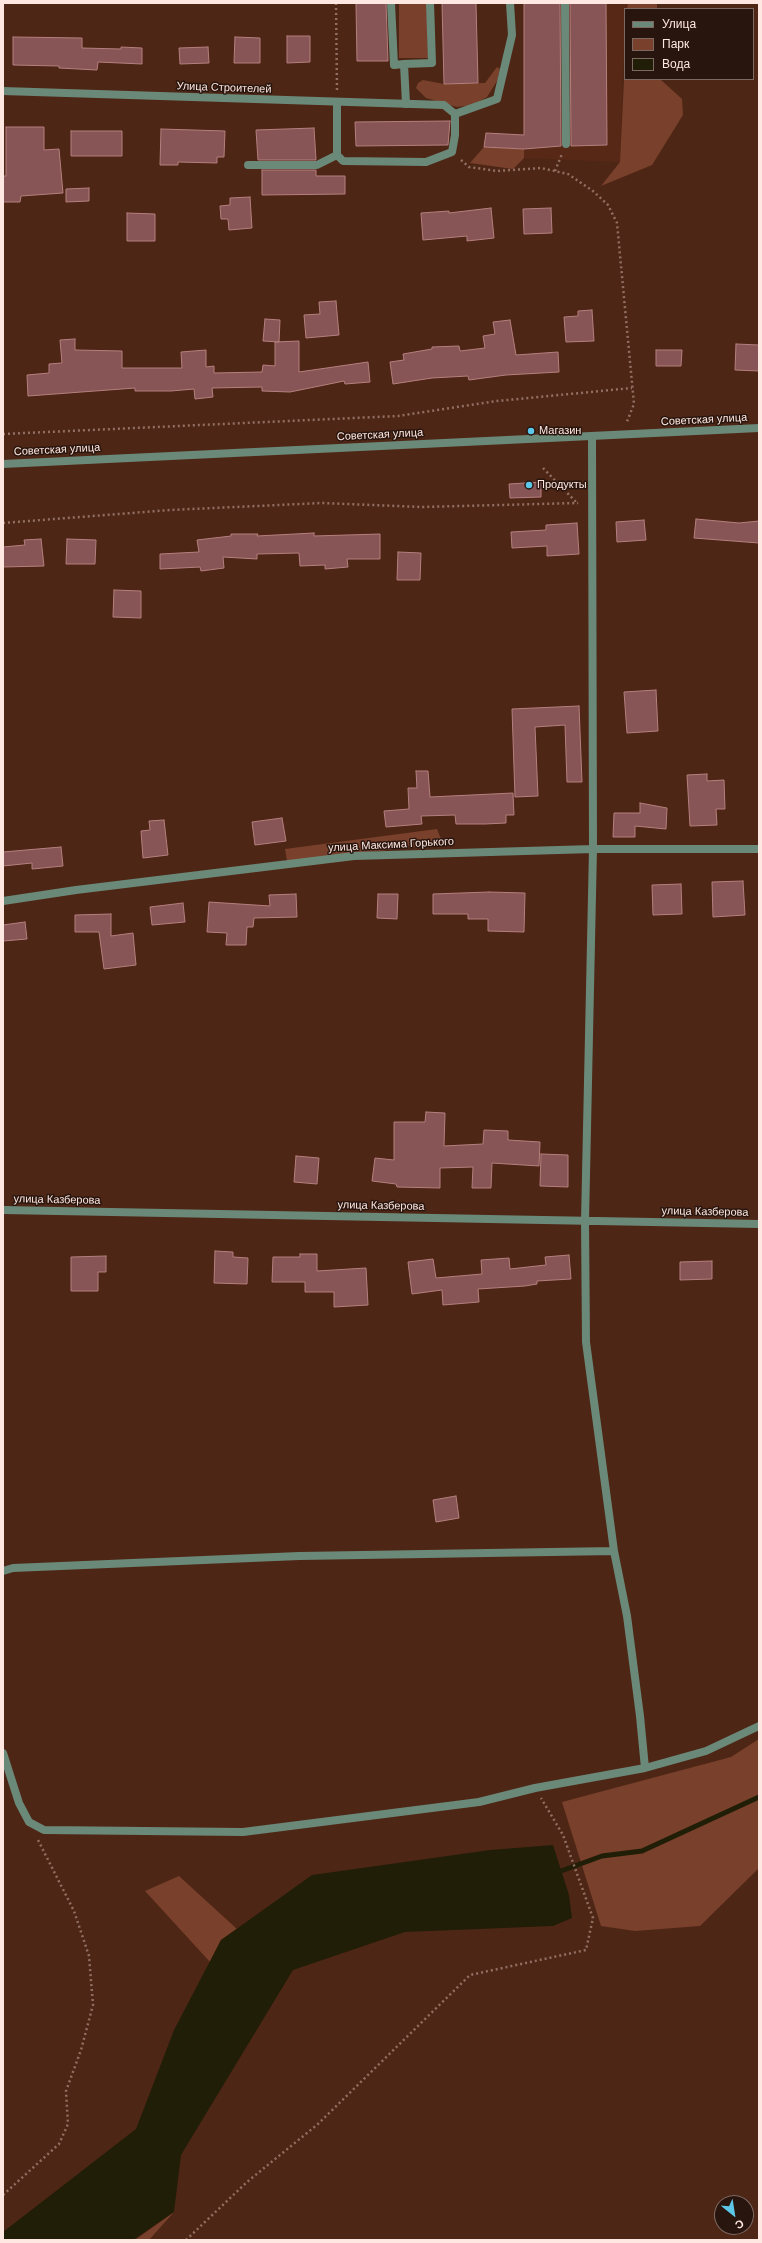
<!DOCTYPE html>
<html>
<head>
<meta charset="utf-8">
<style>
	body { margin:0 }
	#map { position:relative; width:762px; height:2243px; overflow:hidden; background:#4e2616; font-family:Helvetica,sans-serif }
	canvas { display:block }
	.frame { position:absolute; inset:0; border:4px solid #ffe8e1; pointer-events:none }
	.legend { position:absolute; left:624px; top:8px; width:130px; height:72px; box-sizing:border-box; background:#28150e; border:1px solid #7e6962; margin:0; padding:5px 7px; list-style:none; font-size:12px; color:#ffe8e1 }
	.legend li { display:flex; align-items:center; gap:8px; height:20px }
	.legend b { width:20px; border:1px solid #7e6962 }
	.north { position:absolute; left:714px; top:2195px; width:40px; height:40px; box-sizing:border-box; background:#28150e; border:1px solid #7e6962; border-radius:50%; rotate:150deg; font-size:11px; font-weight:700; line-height:16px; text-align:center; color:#ffe8e1 }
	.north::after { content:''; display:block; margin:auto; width:14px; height:18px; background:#5cc7e8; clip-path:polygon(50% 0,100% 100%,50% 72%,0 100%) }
</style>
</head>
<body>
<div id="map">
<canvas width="762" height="2243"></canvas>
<div class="frame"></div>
<ul class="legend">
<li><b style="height:5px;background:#6b8978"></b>Улица</li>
<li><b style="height:11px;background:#79402b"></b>Парк</li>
<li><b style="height:11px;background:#211e07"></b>Вода</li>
</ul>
<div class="north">С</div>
</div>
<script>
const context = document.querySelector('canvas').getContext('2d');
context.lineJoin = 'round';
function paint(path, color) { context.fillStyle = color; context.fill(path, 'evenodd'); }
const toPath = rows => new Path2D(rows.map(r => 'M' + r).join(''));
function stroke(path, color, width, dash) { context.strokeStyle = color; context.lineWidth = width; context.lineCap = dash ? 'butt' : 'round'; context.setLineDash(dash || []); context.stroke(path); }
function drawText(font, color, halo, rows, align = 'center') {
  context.font = font + ' Helvetica,sans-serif'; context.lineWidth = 3; context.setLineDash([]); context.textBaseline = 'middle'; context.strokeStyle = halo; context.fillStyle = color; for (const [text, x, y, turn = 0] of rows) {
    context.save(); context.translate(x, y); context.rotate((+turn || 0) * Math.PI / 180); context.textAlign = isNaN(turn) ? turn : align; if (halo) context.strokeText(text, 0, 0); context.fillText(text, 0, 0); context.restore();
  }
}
const built = toPath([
	[524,3,628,3,627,9,625,9,620,162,524,158]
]);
const green = toPath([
	[399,3,427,3,428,58,399,58],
	[628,3,657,3,657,9,627,9],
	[625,59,625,79,660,79,682,99,683,115,652,165,601,186,620,162],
	[497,67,500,69,497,81,487,97,473,105,457,107,426,98,416,88,418,83,423,80,444,84,485,83],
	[484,147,524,149,524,158,513,169,470,163],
	[437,829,443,844,287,861,285,849],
	[759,1739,759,1868,700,1926,635,1931,601,1926,562,1802,731,1757],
	[179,1876,237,1929,221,1940,210,1962,145,1891],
	[174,2212,149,2240,135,2240]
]);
const water = toPath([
	[553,1845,569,1895,572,1918,553,1926,405,1932,293,1970,181,2155,174,2212,133,2240,3,2240,3,2232,136,2129,174,2030,221,1940,312,1875,490,1850]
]);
const stream = toPath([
	[561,1871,602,1856,642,1851,759,1797]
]);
const building = toPath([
	[356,3,386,3,388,61,357,61,356,3],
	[442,3,476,3,478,83,444,84,442,3],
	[524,3,560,3,561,146,524,149,484,147,486,133,524,135,524,3],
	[570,3,606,3,607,145,571,146,570,3],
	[287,36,310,36,310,62,287,63,287,36],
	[13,37,82,38,82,48,121,49,121,47,142,48,142,64,98,62,97,70,59,68,59,66,13,65,13,37],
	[235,37,260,38,260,63,234,63,235,37],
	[208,47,209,63,180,64,179,48,208,47],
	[450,121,448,145,356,146,355,122,450,121],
	[6,127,44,127,44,150,59,149,63,193,21,196,20,202,3,202,3,176,6,176,6,127],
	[314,128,316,160,258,160,256,130,314,128],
	[161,129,225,131,224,157,217,157,217,163,178,162,178,165,160,165,161,129],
	[71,131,122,131,122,156,71,156,71,131],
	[262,170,316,170,316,176,345,176,345,194,262,195,262,170],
	[89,188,89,201,66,202,66,189,89,188],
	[250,197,252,228,229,230,228,219,221,219,220,206,230,205,230,198,250,197],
	[491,208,494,238,467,241,467,236,423,240,421,213,449,211,449,213,491,208],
	[551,208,552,233,524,234,523,209,551,208],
	[127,213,155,214,155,241,127,241,127,213],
	[336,301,339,335,306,338,304,315,320,314,319,302,336,301],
	[592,310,594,341,566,342,564,317,578,316,578,311,592,310],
	[265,319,280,320,279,342,263,341,265,319],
	[510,320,516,355,558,352,559,372,506,375,469,380,468,376,432,378,393,384,390,362,404,360,403,354,432,349,432,347,459,346,460,351,485,348,483,336,495,334,493,322,510,320],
	[75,339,75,350,122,351,122,368,182,368,181,352,206,350,206,367,214,366,214,373,262,372,263,365,275,366,275,342,299,341,299,372,368,362,370,382,345,384,344,381,290,392,262,391,262,387,212,388,213,397,195,399,194,389,171,391,135,391,135,388,28,396,27,375,49,373,49,364,62,363,60,340,75,339],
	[736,344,759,345,759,371,735,370,736,344],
	[656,350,682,350,681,366,656,366,656,350],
	[541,482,541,497,510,498,509,484,541,482],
	[696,519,739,523,759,521,759,543,694,538,696,519],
	[644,520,646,540,617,542,616,522,644,520],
	[577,523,579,554,547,556,547,546,512,548,511,532,546,530,546,525,577,523],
	[314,533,314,536,380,534,380,559,347,559,348,567,325,569,325,565,300,566,299,553,257,554,257,559,223,557,224,568,201,571,200,567,160,569,160,554,199,552,197,540,231,536,231,534,258,534,257,536,314,533],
	[41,539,44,566,3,567,3,547,25,545,24,540,41,539],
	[67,539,96,540,95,564,66,564,67,539],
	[398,552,421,553,420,580,397,580,398,552],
	[114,590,141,591,141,618,113,617,114,590],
	[656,690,658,731,627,733,624,692,656,690],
	[579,706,582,782,567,782,565,725,535,727,538,796,515,797,512,709,579,706],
	[416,771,428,771,430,797,513,793,514,815,506,815,506,823,485,824,456,824,455,815,421,816,422,824,386,827,384,811,409,809,408,788,417,788,416,771],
	[707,774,707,781,724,780,725,809,716,809,717,825,690,826,687,775,707,774],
	[640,803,667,808,666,829,635,826,635,837,613,837,614,813,640,813,640,803],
	[282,818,286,841,255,845,252,822,282,818],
	[164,820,168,855,143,858,141,831,150,830,149,821,164,820],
	[61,847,63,866,32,869,32,863,3,866,3,852,61,847],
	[743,881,745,915,713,917,712,882,743,881],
	[681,884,682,914,653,915,652,885,681,884],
	[489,892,525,893,524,932,488,931,488,919,468,919,468,914,433,914,433,894,489,892],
	[296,894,297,917,254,918,253,927,247,927,246,945,226,945,227,933,207,932,209,902,270,906,269,895,296,894],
	[378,894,398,894,397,919,377,918,378,894],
	[183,903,185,922,152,925,150,907,183,903],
	[111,914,111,936,133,933,136,965,104,969,99,932,75,932,75,915,111,914],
	[25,922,27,939,3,941,3,925,25,922],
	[426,1112,445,1113,444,1146,483,1144,484,1130,508,1131,508,1140,540,1142,539,1166,492,1163,491,1188,472,1188,473,1167,440,1168,440,1188,397,1187,396,1184,372,1181,375,1158,394,1160,394,1122,425,1122,426,1112],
	[541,1154,568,1155,568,1187,540,1186,541,1154],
	[296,1156,319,1158,317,1184,294,1182,296,1156],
	[215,1251,233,1252,233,1257,248,1258,247,1284,214,1283,215,1251],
	[300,1254,317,1254,317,1271,366,1268,368,1305,334,1307,334,1292,305,1292,305,1282,272,1282,273,1257,300,1257,300,1254],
	[569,1255,571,1279,537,1281,537,1284,525,1286,478,1289,479,1302,443,1305,442,1290,412,1294,408,1262,433,1259,436,1278,482,1274,481,1260,509,1258,510,1269,546,1265,545,1257,569,1255],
	[106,1256,106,1272,98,1272,98,1291,71,1291,71,1257,106,1256],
	[712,1261,712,1279,680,1280,680,1262,712,1261],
	[456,1496,459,1518,436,1522,433,1500,456,1496]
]);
const path = toPath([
	[336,3,337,90],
	[461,160,469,167,497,171,541,168,568,174,593,191,608,205,617,223,634,404,626,424],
	[555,171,562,154],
	[3,434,398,416,497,401,632,388],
	[543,468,578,504],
	[3,523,170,510,322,503,422,507,578,503],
	[3,2195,59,2144,68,2124,66,2091,81,2050,93,2005,89,1956,74,1911,38,1840],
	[186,2240,247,2182,318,2124,470,1975,586,1950,593,1918,563,1835,541,1798]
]);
const service = toPath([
	[391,3,394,65,404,64],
	[565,3,566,144],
	[406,104,404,64,432,63,430,3]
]);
const minor = toPath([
	[3,91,444,105,455,114,455,135,452,152,426,162,343,161,337,155,337,102],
	[455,114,497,99,512,35,510,3],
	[248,165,317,165,337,155],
	[592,436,593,849,585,1221,586,1342,614,1551,627,1616,640,1716,645,1768],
	[3,901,76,890,354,856,593,849,759,849],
	[3,1210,759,1224],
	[3,1571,13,1568,299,1556,614,1551],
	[3,1753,19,1803,29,1822,44,1830,243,1832,479,1802,535,1788,645,1768,706,1751,759,1726]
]);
const tertiary = toPath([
	[3,464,759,428]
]);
const markers = [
	[531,431,4,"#5cc7e8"],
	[529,485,4,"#5cc7e8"]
];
const streetNames = [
	["Улица Строителей",224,88,2],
	["Советская улица",704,420,-3],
	["Советская улица",380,435,-3],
	["Советская улица",57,450,-3],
	["улица Максима Горького",391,845,-3],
	["улица Казберова",57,1200,1],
	["улица Казберова",381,1206,1],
	["улица Казберова",705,1212,1]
];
const poiNames = [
	["Магазин",539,431],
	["Продукты",537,485]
];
paint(built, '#582816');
paint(green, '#79402b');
paint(water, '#211e07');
stroke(stream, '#211e07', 5);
paint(building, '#875555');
stroke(building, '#b57f7e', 1);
stroke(path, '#917063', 2.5, [2, 3]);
stroke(service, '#6b8978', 8);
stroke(minor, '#6b8978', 8);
stroke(tertiary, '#6b8978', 8);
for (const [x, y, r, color] of markers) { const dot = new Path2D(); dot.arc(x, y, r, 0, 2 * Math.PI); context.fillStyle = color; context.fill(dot); stroke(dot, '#28150e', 1.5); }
drawText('11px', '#ffe8e1', '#28150e', streetNames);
drawText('11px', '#ffe8e1', '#28150e', poiNames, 'left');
</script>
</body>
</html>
